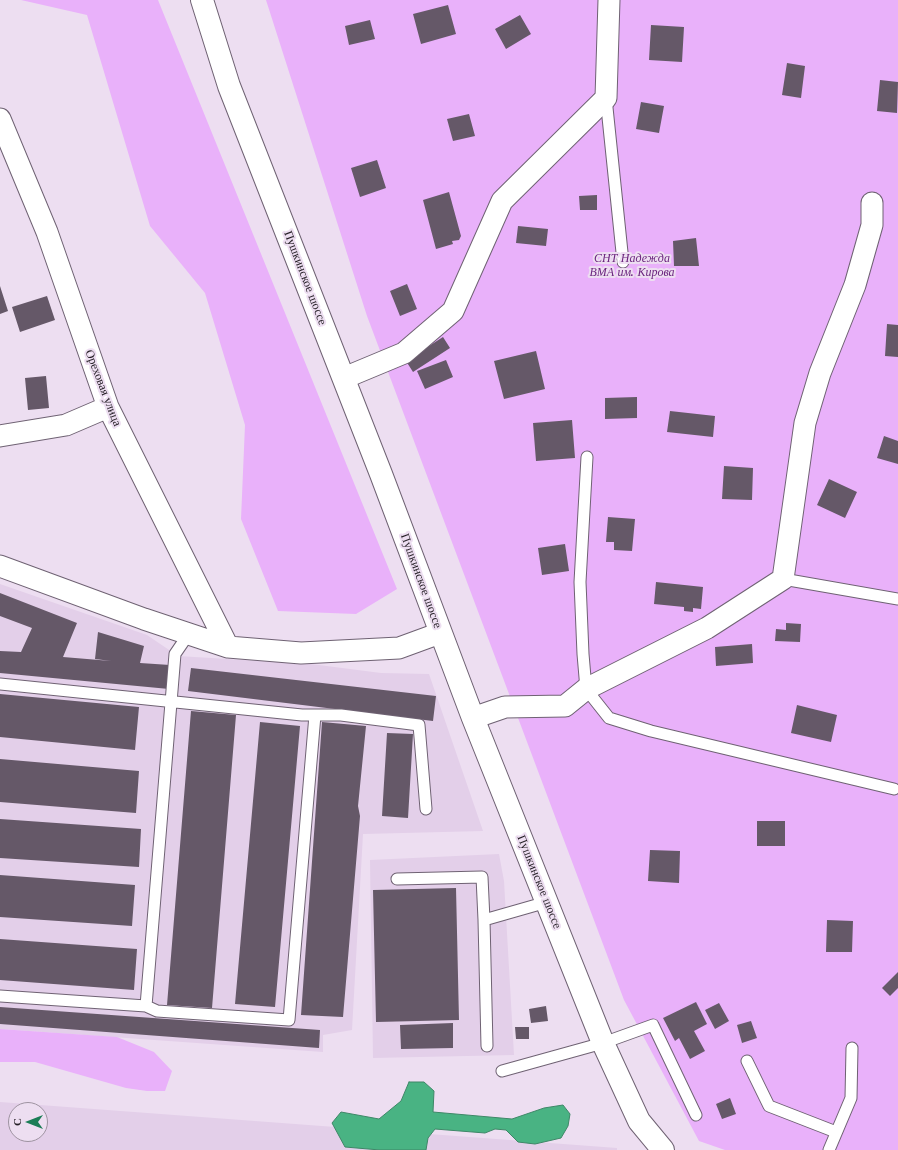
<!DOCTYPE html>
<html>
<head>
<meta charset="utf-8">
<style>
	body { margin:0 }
	#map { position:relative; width:898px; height:1150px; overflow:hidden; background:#eddef1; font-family:"Libre Baskerville",serif }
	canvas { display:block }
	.north { position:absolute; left:8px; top:1102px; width:40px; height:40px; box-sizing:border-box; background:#eddef1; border:1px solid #9d92a0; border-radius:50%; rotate:270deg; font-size:11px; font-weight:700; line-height:16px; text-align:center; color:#251f26 }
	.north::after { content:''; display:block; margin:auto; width:14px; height:18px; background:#1b7d56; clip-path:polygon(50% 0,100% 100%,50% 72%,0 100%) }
</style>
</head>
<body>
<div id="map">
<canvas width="898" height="1150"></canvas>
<div class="north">С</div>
</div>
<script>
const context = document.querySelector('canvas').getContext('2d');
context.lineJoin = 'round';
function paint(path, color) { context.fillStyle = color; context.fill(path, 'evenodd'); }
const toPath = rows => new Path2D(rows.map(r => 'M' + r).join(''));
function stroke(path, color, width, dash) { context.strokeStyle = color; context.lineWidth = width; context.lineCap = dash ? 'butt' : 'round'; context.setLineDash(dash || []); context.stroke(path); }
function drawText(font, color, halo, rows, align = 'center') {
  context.font = font + ' "Libre Baskerville",serif'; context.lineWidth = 4; context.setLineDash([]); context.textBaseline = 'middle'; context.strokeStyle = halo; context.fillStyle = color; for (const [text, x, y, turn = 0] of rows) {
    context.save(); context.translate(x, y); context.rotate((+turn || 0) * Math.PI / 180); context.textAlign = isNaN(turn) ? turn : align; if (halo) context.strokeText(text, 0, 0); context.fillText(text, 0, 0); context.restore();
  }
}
const built = toPath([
	[0,584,147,635,178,656,311,664,381,673,429,674,483,831,363,834,352,1030,323,1035,323,1052,0,1029],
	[499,854,504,881,514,1055,373,1058,370,860],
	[0,1102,617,1148,617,1150,0,1150],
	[16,1110,40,1110,40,1134,16,1134]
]);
const green = toPath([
	[21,0,158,0,397,589,356,614,278,611,241,519,245,425,205,293,150,226,87,15],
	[266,0,898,0,898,1150,725,1150,699,1141,624,1000,367,316],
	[0,1029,117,1037,154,1052,172,1071,165,1091,147,1091,126,1088,35,1062,0,1062]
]);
const water = toPath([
	[409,1082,424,1082,434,1091,433,1112,512,1119,544,1108,563,1105,570,1114,568,1126,561,1138,535,1144,518,1142,506,1130,495,1129,485,1133,435,1129,428,1138,426,1150,380,1150,345,1147,332,1123,341,1112,379,1119,401,1101,409,1082]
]);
const building = toPath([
	[448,5,456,34,421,44,413,14],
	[520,15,531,34,506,49,495,29],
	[370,20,375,39,349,45,345,26],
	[651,25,684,27,682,62,649,60],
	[787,63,805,66,801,98,782,95],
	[880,80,898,82,897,113,877,111],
	[641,102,664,106,659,133,636,129],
	[469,114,475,136,453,141,447,119],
	[377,160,386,188,360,197,351,168],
	[449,192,461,236,459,240,452,241,453,244,436,249,423,200],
	[597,195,597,210,580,210,579,196],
	[518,226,548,229,546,246,516,243],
	[696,238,699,266,674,266,673,241],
	[407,284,417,309,400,316,390,291],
	[0,286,8,311,0,314],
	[47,296,55,320,20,332,12,307],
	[887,324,898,325,898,357,885,356],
	[443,337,450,348,413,372,406,361],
	[536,351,545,389,504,399,494,361],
	[446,360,453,377,425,389,417,371],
	[46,376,49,408,28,410,25,378],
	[637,397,637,418,605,419,605,398],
	[670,411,715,416,713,437,667,432],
	[572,420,575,458,536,461,533,423],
	[884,436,898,441,898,464,877,458],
	[724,466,753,468,752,500,722,499],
	[829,479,857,492,845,518,817,505],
	[608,517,635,519,632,551,614,550,614,542,606,542],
	[565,544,569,571,542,575,538,548],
	[656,582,703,587,701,609,693,608,693,612,684,611,684,607,654,604],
	[0,593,77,623,63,657,111,661,95,659,98,632,144,646,140,663,170,665,169,689,0,673,0,651,21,652,32,628,0,616],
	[786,623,801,624,800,642,775,641,776,629,786,630],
	[752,644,753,663,716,666,715,647],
	[191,668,436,696,433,721,188,691],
	[0,694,139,707,135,750,0,737],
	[797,705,837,715,831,742,791,733],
	[191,711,236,715,212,1008,167,1005],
	[260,722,300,726,275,1007,235,1004],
	[322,722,366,726,358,806,360,816,343,1017,301,1015],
	[387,733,413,734,408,818,382,816],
	[0,759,139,771,136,813,0,802],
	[0,819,141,829,139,867,0,858],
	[757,821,785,821,785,846,757,846],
	[650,850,680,851,679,883,648,881],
	[0,875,135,885,132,926,0,917],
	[456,888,459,1020,376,1022,373,890],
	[827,920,853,921,852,952,826,952],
	[0,939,137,949,134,990,0,980],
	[898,972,898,988,890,996,882,988],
	[696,1002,707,1024,694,1031,705,1051,690,1059,679,1038,675,1041,663,1018],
	[719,1003,729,1021,715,1029,705,1010],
	[546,1006,548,1021,531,1023,529,1009],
	[0,1007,320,1030,319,1048,0,1024],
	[751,1021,757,1038,742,1043,737,1025],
	[453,1023,453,1048,401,1049,400,1025],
	[515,1027,529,1027,529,1039,516,1039],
	[730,1098,736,1114,722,1119,716,1104]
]);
const service = toPath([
	[606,98,623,262],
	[587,457,580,582,583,654,586,689,609,718,651,731,894,789],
	[783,579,898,599],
	[0,684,302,715,341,715,419,725,426,809],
	[397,879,482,877,484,920],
	[0,996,146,1006,175,654,188,635],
	[146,1006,157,1011,289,1020,315,715],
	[487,1046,484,920,547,902],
	[747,1061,769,1106,836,1132],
	[502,1071,603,1043,653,1025,696,1115],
	[829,1150,851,1098,852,1048]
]);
const minor = toPath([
	[0,119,47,232,108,407,228,647],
	[344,378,404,353,453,311,502,201,606,98,609,0],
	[0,436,66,425,108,407],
	[0,566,144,619,228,647,301,653,399,648,440,633],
	[473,718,505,707,565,706,586,689,707,628,783,579,805,423,820,373,855,285,872,225,872,203]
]);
const secondary = toPath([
	[202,0,229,86,381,474,473,718,603,1043,639,1121,663,1150]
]);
const parkNames = [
	["СНТ Надежда",632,259],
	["ВМА им. Кирова",632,273]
];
const streetNames = [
	["Пушкинское шоссе",305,278,69],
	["Ореховая улица",103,388,69],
	["Пушкинское шоссе",421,581,70],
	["Пушкинское шоссе",539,882,68]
];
paint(built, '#e3cfe9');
paint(green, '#e9b1fa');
paint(water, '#49b383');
stroke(water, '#3e8767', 1);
paint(building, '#655868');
stroke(service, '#6f6273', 13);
stroke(minor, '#6f6273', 23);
stroke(secondary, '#6f6273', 24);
stroke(service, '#fff', 11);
stroke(minor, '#fff', 21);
stroke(secondary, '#fff', 22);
drawText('italic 12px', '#6b257e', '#eddef1', parkNames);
drawText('12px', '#251f26', '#eddef1', streetNames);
</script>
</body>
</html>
